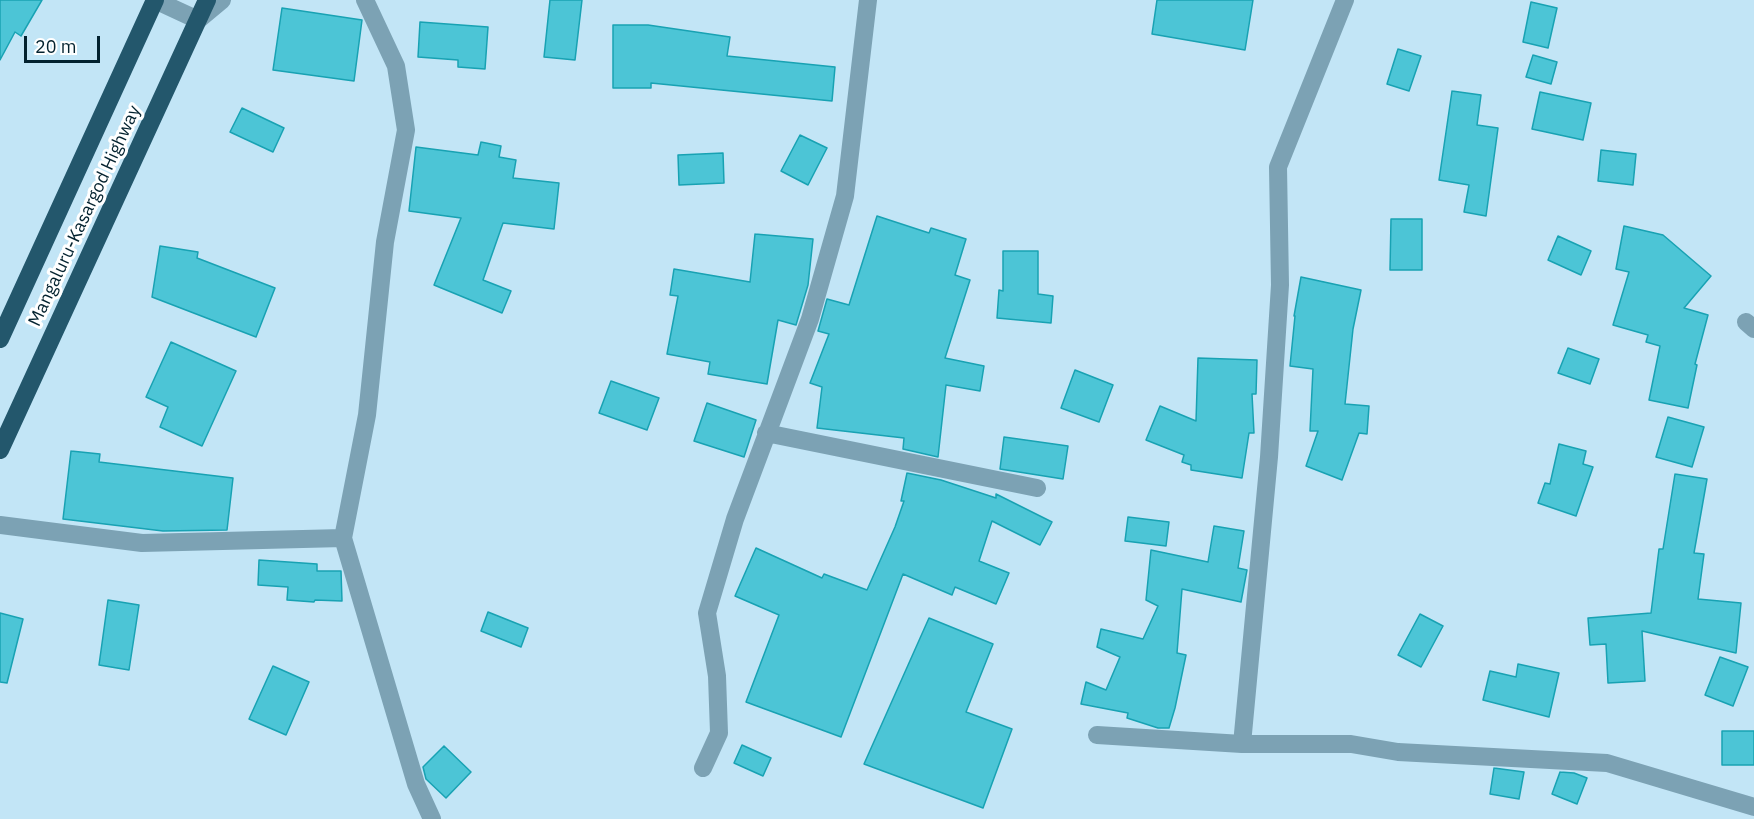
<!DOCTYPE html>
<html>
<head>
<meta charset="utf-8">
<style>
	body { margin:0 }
	#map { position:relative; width:1754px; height:819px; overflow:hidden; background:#c2e5f6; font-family:"IBM Plex Sans",sans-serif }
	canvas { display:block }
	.scale { position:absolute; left:24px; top:36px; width:76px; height:27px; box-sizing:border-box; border:3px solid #03222f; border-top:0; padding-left:8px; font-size:18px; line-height:21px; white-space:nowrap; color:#03222f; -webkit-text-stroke:4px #fff; paint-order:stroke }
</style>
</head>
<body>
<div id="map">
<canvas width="1754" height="819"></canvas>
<div class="scale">20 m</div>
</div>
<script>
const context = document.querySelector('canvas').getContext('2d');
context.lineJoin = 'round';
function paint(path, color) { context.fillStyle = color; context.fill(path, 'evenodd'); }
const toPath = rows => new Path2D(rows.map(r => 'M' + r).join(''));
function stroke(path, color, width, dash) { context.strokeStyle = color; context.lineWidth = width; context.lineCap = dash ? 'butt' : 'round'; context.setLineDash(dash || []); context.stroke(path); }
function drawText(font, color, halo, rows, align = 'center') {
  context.font = font + ' "IBM Plex Sans",sans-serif'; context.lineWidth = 6; context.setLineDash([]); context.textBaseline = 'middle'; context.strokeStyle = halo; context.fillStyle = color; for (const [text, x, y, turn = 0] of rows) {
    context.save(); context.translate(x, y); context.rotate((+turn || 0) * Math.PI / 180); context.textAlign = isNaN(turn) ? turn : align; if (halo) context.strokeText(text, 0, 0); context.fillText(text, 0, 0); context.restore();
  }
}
const building = toPath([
	[0,0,42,0,21,36,15,32,0,60,0,0],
	[550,0,582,0,575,60,544,57,550,0],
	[1157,0,1253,0,1245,50,1152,34,1157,0],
	[1531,2,1557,8,1548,48,1523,42,1531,2],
	[282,8,362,20,354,81,273,70,282,8],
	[420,22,488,27,485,69,458,67,458,60,418,57,420,22],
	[613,25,648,25,730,37,727,56,835,67,832,101,651,83,651,88,613,88,613,25],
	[1398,49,1421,56,1409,91,1387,84,1398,49],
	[1533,55,1557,62,1551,84,1526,77,1533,55],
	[1452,91,1481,95,1477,125,1498,128,1486,216,1464,212,1469,185,1439,180,1452,91],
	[1540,92,1591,103,1583,140,1532,129,1540,92],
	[242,108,284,128,273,152,230,132,242,108],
	[800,135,827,148,808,185,781,171,800,135],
	[481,142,501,146,499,157,516,160,513,178,559,183,554,229,503,223,483,280,511,291,502,313,434,285,461,218,409,211,416,147,478,155,481,142],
	[1601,150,1636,154,1633,185,1598,181,1601,150],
	[723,153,724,183,679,185,678,155,723,153],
	[877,216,929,233,931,228,966,239,955,275,970,280,945,358,984,366,980,391,946,385,938,457,903,449,904,438,817,428,822,387,810,383,829,334,818,331,827,299,849,305,877,216],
	[1391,219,1422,219,1422,270,1390,270,1391,219],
	[1624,226,1663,235,1711,276,1684,308,1708,315,1695,364,1697,365,1688,408,1649,400,1660,346,1646,342,1648,335,1613,325,1629,272,1616,269,1624,226],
	[755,234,813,239,808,285,796,325,778,320,767,384,708,374,710,362,667,354,678,296,670,295,674,269,750,282,755,234],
	[1558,236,1591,251,1581,275,1548,260,1558,236],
	[160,246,198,252,197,258,275,288,256,337,152,297,160,246],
	[1003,251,1038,251,1038,294,1053,296,1051,323,997,318,999,290,1003,291,1003,251],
	[1301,277,1361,290,1353,329,1345,404,1369,406,1367,434,1359,433,1342,480,1306,466,1318,431,1310,431,1313,369,1290,366,1295,316,1294,316,1301,277],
	[171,342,236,371,202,446,160,427,168,407,146,397,171,342],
	[1568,348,1599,359,1590,384,1558,373,1568,348],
	[1198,358,1257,360,1256,394,1252,394,1254,433,1249,433,1242,478,1191,470,1191,465,1182,462,1184,455,1146,440,1160,406,1196,421,1198,358],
	[1075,370,1113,385,1099,422,1061,408,1075,370],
	[611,381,659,398,647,430,599,413,611,381],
	[707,403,756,420,744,457,694,441,707,403],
	[1668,417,1704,427,1692,467,1656,457,1668,417],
	[1004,437,1068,446,1063,479,1000,469,1004,437],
	[1559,444,1586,451,1583,464,1593,467,1576,516,1538,503,1545,483,1550,484,1559,444],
	[71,451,100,454,99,462,233,478,227,530,163,531,63,519,71,451],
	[907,473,941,480,996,498,996,494,1052,522,1040,545,992,521,979,561,1009,573,996,604,955,587,952,595,903,574,841,737,746,702,779,615,735,596,756,548,822,578,824,574,867,590,895,527,904,501,901,501,907,473],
	[1675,474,1707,479,1694,553,1704,554,1698,599,1741,603,1736,653,1642,631,1645,681,1608,683,1606,644,1590,645,1588,618,1651,613,1659,549,1663,549,1675,474],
	[1128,517,1169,522,1166,546,1125,541,1128,517],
	[1214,526,1244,531,1238,568,1247,570,1241,602,1182,589,1177,653,1186,655,1175,708,1169,728,1158,728,1127,718,1128,713,1081,704,1086,682,1106,690,1120,657,1097,647,1101,629,1143,639,1158,606,1146,600,1151,550,1208,562,1214,526],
	[259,560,317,564,317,571,341,571,342,601,315,600,314,602,287,600,288,587,258,585,259,560],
	[108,600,139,605,129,670,99,665,108,600],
	[488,612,528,628,521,647,481,631,488,612],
	[0,613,23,619,7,683,0,682,0,613],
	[1420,614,1443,626,1421,667,1398,655,1420,614],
	[929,618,993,644,966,712,1012,729,983,808,864,764,929,618],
	[1720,657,1748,667,1733,706,1705,695,1720,657],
	[1518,664,1559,673,1549,717,1483,700,1490,671,1516,677,1518,664],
	[273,666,309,682,286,735,249,719,273,666],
	[1722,731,1754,731,1754,765,1722,765,1722,731],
	[742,745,771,758,763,776,734,763,742,745],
	[444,746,471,772,446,798,426,779,423,767,444,746],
	[1494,768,1524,772,1519,799,1490,794,1494,768],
	[1560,772,1574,773,1587,778,1577,804,1552,794,1560,772]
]);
const minor = toPath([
	[155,0,198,20,222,0],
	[365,0,396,66,406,130,385,242,367,415,343,538,416,784,432,819],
	[1746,322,1754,329],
	[766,433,1037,488],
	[0,525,142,543,343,538],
	[1097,735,1242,744,1351,744,1398,752,1607,763,1754,807],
	[1242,744,1269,457,1280,285,1278,167,1345,0],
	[703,768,719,733,717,676,707,613,735,519,810,319,845,196,868,0]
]);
const highway = toPath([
	[0,339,155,0],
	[0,450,207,0]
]);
const streetNames = [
	["Mangaluru-Kasargod Highway",85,216,-65]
];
paint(building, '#4cc5d6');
stroke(building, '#18a2b3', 1.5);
stroke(minor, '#7ca2b4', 18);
stroke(highway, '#23576c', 18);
drawText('18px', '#03222f', '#fff', streetNames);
</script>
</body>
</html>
